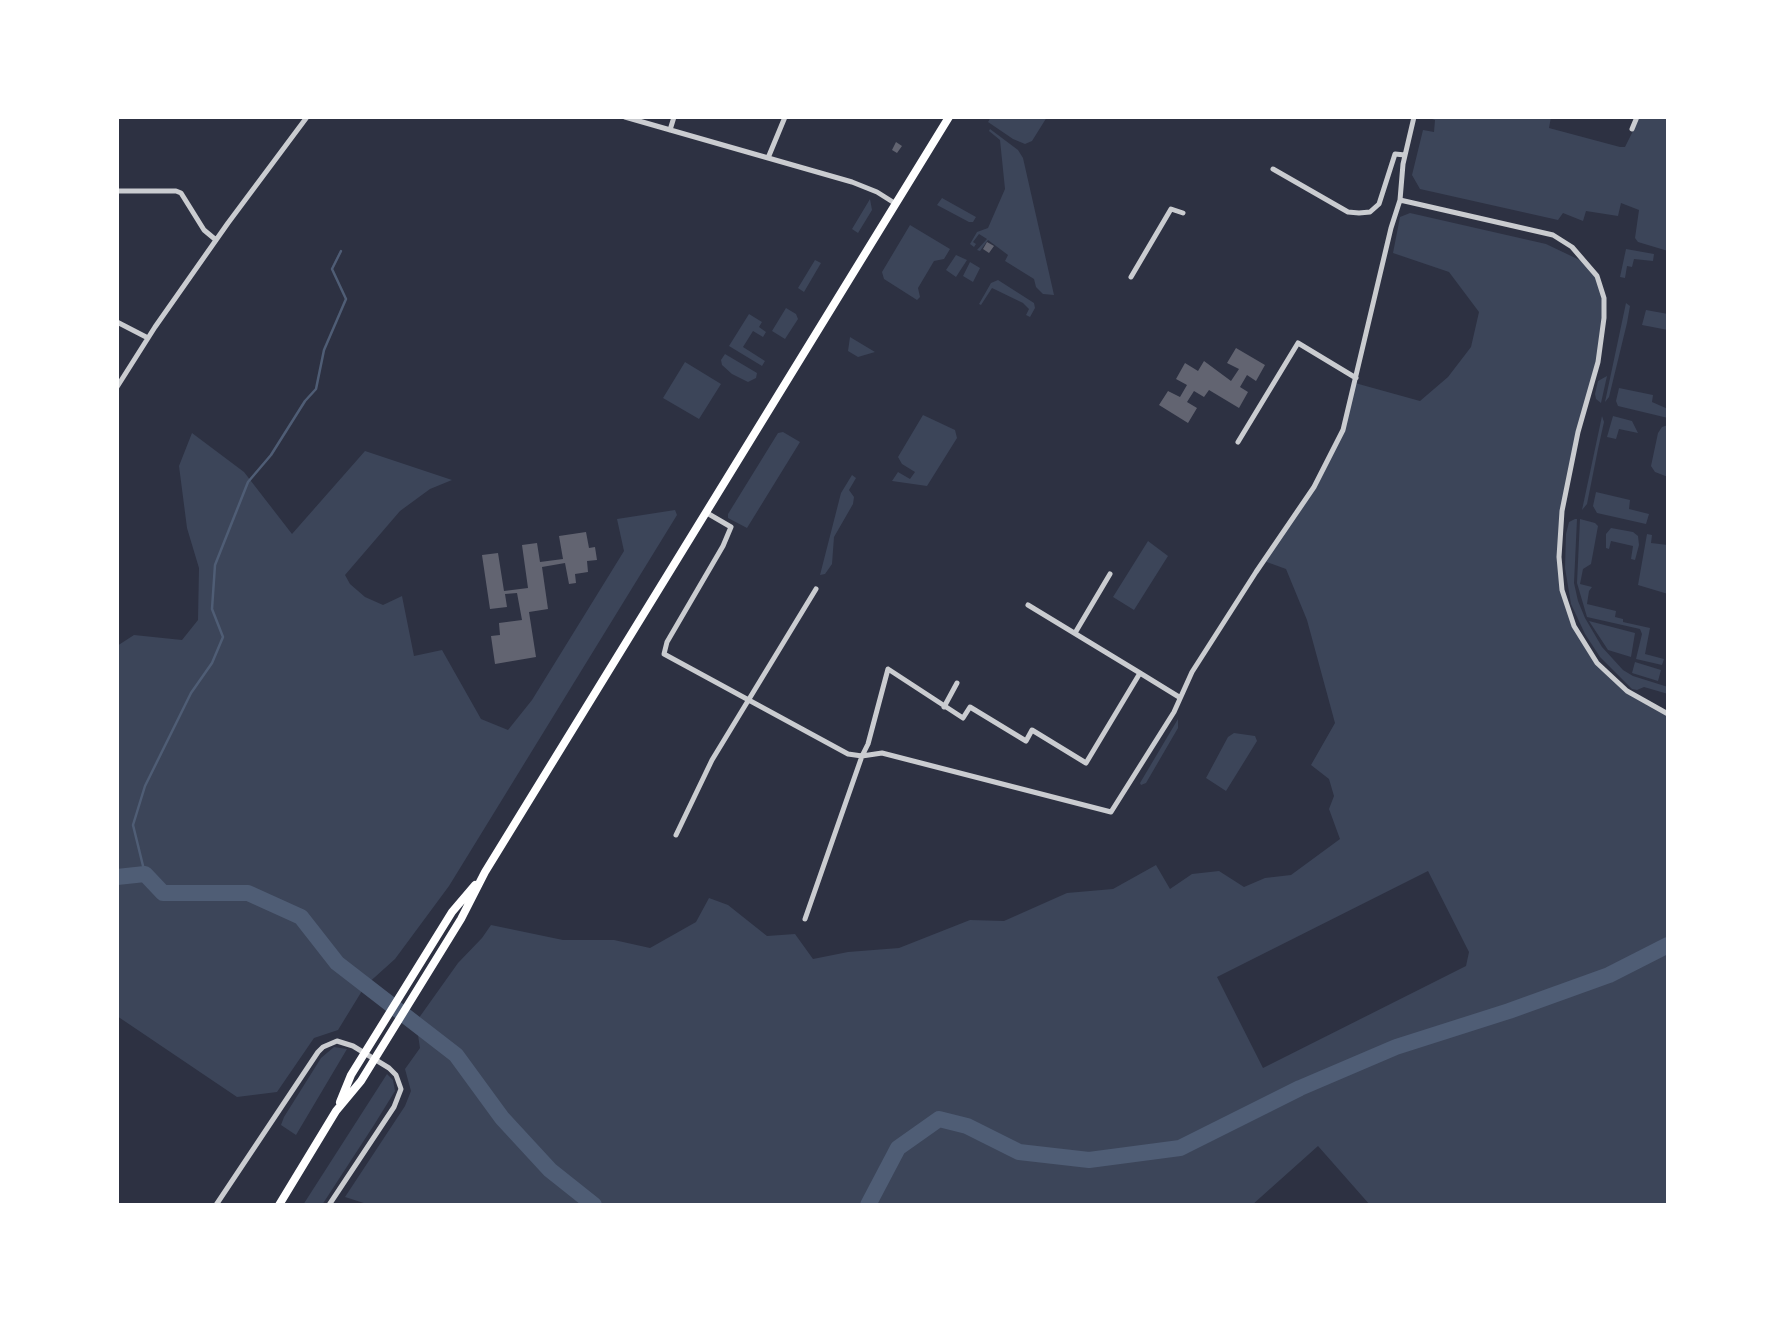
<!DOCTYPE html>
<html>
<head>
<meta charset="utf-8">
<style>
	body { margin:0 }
	#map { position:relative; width:1785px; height:1322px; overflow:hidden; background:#2d3142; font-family:Mulish,sans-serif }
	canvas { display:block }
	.frame { position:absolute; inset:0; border:119px solid #fff; pointer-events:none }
</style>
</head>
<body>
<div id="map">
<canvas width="1785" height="1322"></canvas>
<div class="frame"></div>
</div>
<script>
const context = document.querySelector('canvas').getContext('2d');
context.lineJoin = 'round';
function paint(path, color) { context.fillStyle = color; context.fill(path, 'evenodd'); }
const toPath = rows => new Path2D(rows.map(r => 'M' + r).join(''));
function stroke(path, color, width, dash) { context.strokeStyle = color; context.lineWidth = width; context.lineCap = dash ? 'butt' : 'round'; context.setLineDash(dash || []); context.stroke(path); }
const green = toPath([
	[991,117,1047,117,1032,141,1025,144,1013,139,988,122],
	[1426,117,1551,117,1549,128,1620,147,1625,147,1639,119,1668,117,1668,251,1638,242,1635,238,1639,210,1621,203,1618,216,1586,211,1583,221,1563,213,1558,220,1420,189,1412,175,1423,130,1434,132,1435,120],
	[990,129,1018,150,1023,158,1054,295,1043,294,1036,287,1034,279,1005,261,1008,255,988,240,980,251,977,250,987,239,979,234,973,242,976,244,974,247,970,244,977,232,988,228,1005,189,1000,140,989,131],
	[942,198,976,217,973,222,969,222,937,205],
	[870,199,872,210,858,233,852,229],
	[1410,213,1546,244,1588,264,1602,290,1602,339,1568,480,1560,537,1562,590,1574,626,1590,654,1618,684,1668,714,1668,1205,1370,1205,1318,1146,1252,1205,370,1205,345,1197,405,1106,411,1091,405,1069,420,1048,416,1022,458,963,482,938,491,925,563,940,614,940,650,948,696,922,709,898,728,905,767,936,795,934,813,959,848,952,899,948,970,920,1004,921,1067,893,1113,889,1156,865,1170,889,1192,874,1219,871,1244,887,1265,878,1291,875,1340,839,1329,809,1334,796,1329,779,1311,765,1335,723,1307,620,1286,569,1264,561,1314,487,1343,430,1355,383,1420,401,1448,377,1471,347,1479,312,1449,272,1393,253,1400,217],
	[1428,871,1469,952,1466,966,1263,1068,1217,977],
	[910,225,950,249,944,259,934,261,918,288,920,297,917,300,884,279,882,272],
	[1626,249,1654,254,1653,261,1634,259,1632,267,1627,266,1625,278,1620,277],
	[956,255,967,260,956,277,946,270],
	[815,260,821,263,804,292,798,288],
	[970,262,980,268,973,282,963,276],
	[998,280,1034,303,1035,308,1030,317,1026,315,1029,309,1023,303,992,288,981,305,979,304,991,283],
	[1626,303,1630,306,1627,323,1609,397,1605,402],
	[786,308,796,314,798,319,785,339,772,331],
	[1646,310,1668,314,1668,330,1642,325],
	[749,314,762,322,759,327,766,332,763,337,753,331,743,347,765,361,762,366,729,346],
	[850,337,875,352,858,357,848,351],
	[725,354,757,373,756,378,748,382,732,374,722,365,721,360],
	[685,362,721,384,699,419,663,398],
	[1607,376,1601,403,1596,399,1595,394,1598,381],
	[1619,388,1653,395,1652,402,1668,409,1668,418,1618,406,1616,401],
	[923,415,955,430,957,438,927,486,892,481,898,472,910,479,915,472,902,464,898,457],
	[1602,416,1604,422,1598,449,1587,504,1582,510],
	[1613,416,1632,421,1638,433,1619,429,1616,439,1607,437],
	[1668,425,1668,477,1655,472,1651,466,1658,433,1662,427],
	[783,432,800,442,747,528,728,518,728,514,778,433],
	[192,433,244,472,292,534,365,451,452,480,430,489,400,511,345,575,350,584,365,597,383,605,402,596,414,656,442,650,481,719,508,730,532,700,624,551,617,519,675,510,677,515,449,886,395,959,365,986,338,1030,314,1038,277,1092,237,1097,117,1016,117,646,134,635,182,640,198,620,199,568,187,528,179,466],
	[852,475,856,478,849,490,854,497,853,504,834,537,832,564,825,574,820,575,841,493],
	[1596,492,1630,500,1629,509,1649,514,1646,524,1597,513,1593,506],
	[1575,519,1577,519,1574,583,1578,601,1585,618,1602,647,1623,670,1633,676,1668,687,1668,694,1644,687,1637,690,1632,689,1600,657,1585,634,1571,604,1565,568,1566,534,1569,522],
	[1580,519,1595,523,1598,526,1591,564,1583,569,1580,584,1592,587,1589,591,1587,604,1616,611,1615,617,1623,619,1623,622,1650,628,1645,654,1664,659,1662,665,1636,659,1642,634,1640,629,1587,617,1577,583],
	[1611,528,1633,532,1638,536,1639,545,1635,560,1631,559,1633,546,1611,541,1609,549,1606,548,1606,534],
	[1647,534,1652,535,1651,543,1668,545,1668,594,1638,585],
	[1148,541,1168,556,1134,610,1113,597],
	[1589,621,1635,633,1631,657,1608,650],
	[1635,662,1661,670,1658,681,1632,673],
	[1178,719,1178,728,1146,783,1141,785,1140,783],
	[1234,733,1255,736,1257,741,1226,791,1206,778,1228,737],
	[334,1047,347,1049,296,1135,281,1125,284,1117,321,1058],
	[387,1074,393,1080,395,1091,374,1125,322,1205,303,1205]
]);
const stream = toPath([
	[145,874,133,825,145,786,191,693,212,663,223,637,212,609,215,565,248,482,271,455,305,401,316,389,324,350,346,299,332,269,341,251]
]);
const river = toPath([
	[117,877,145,874,163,893,248,893,301,917,337,963,456,1055,502,1118,550,1170,594,1205],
	[868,1205,898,1148,939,1119,967,1126,1019,1152,1089,1160,1180,1148,1300,1088,1396,1047,1509,1011,1609,975,1668,945]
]);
const building = toPath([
	[896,142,902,146,897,153,892,150],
	[987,242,994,246,989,253,983,249],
	[1236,348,1265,365,1256,381,1247,375,1240,387,1248,392,1239,408,1209,390,1204,397,1194,391,1187,402,1197,408,1188,423,1159,405,1168,391,1180,397,1187,385,1176,379,1185,363,1198,371,1204,361,1231,381,1239,369,1227,363],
	[586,532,589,548,595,547,597,560,587,561,588,572,575,574,576,583,569,584,565,563,542,567,548,609,529,612,536,657,495,664,491,636,500,635,499,623,522,620,517,593,505,594,507,607,490,609,482,555,498,553,504,591,528,588,522,545,537,543,540,562,563,559,559,536]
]);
const minor = toPath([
	[625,117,852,182,877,192,896,204],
	[1632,129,1637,117],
	[670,130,674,117],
	[768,158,785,117],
	[1273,169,1348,212,1359,213,1370,212,1379,204,1395,154,1405,155],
	[117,191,176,191,181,193,204,230,216,240],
	[1400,200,1553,235,1572,247,1597,276,1604,298,1604,318,1598,362,1578,432,1562,511,1559,557,1562,590,1574,626,1597,663,1627,691,1668,714],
	[1131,277,1171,209,1183,213],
	[117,322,148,338],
	[117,387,155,327,228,223,307,117],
	[1238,442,1298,343,1356,378],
	[707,513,731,527],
	[731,527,723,546,667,642,664,654,848,754,862,756,882,753,1111,812,1174,712,1192,672,1256,572,1314,487,1343,430,1391,228,1400,200,1403,164,1414,117],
	[1028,605,1140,673],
	[1075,633,1110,574],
	[944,707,957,683],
	[676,835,712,760,816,589],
	[805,919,862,756,868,744,888,669,963,718,970,707,1026,741,1032,730,1086,763,1140,673,1179,697],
	[216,1205,318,1052,323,1047,337,1041,353,1046,389,1068,396,1075,401,1089,394,1107,329,1205]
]);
const primary = toPath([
	[340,1102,351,1075,452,912,475,885],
	[279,1205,336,1111,361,1081,461,919,485,872,949,117]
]);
paint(green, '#3c4559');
stroke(stream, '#4f5d75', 2.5);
stroke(river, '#4f5d75', 16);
paint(building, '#626471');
stroke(minor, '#caccd0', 5);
stroke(primary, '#fff', 8);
</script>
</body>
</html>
